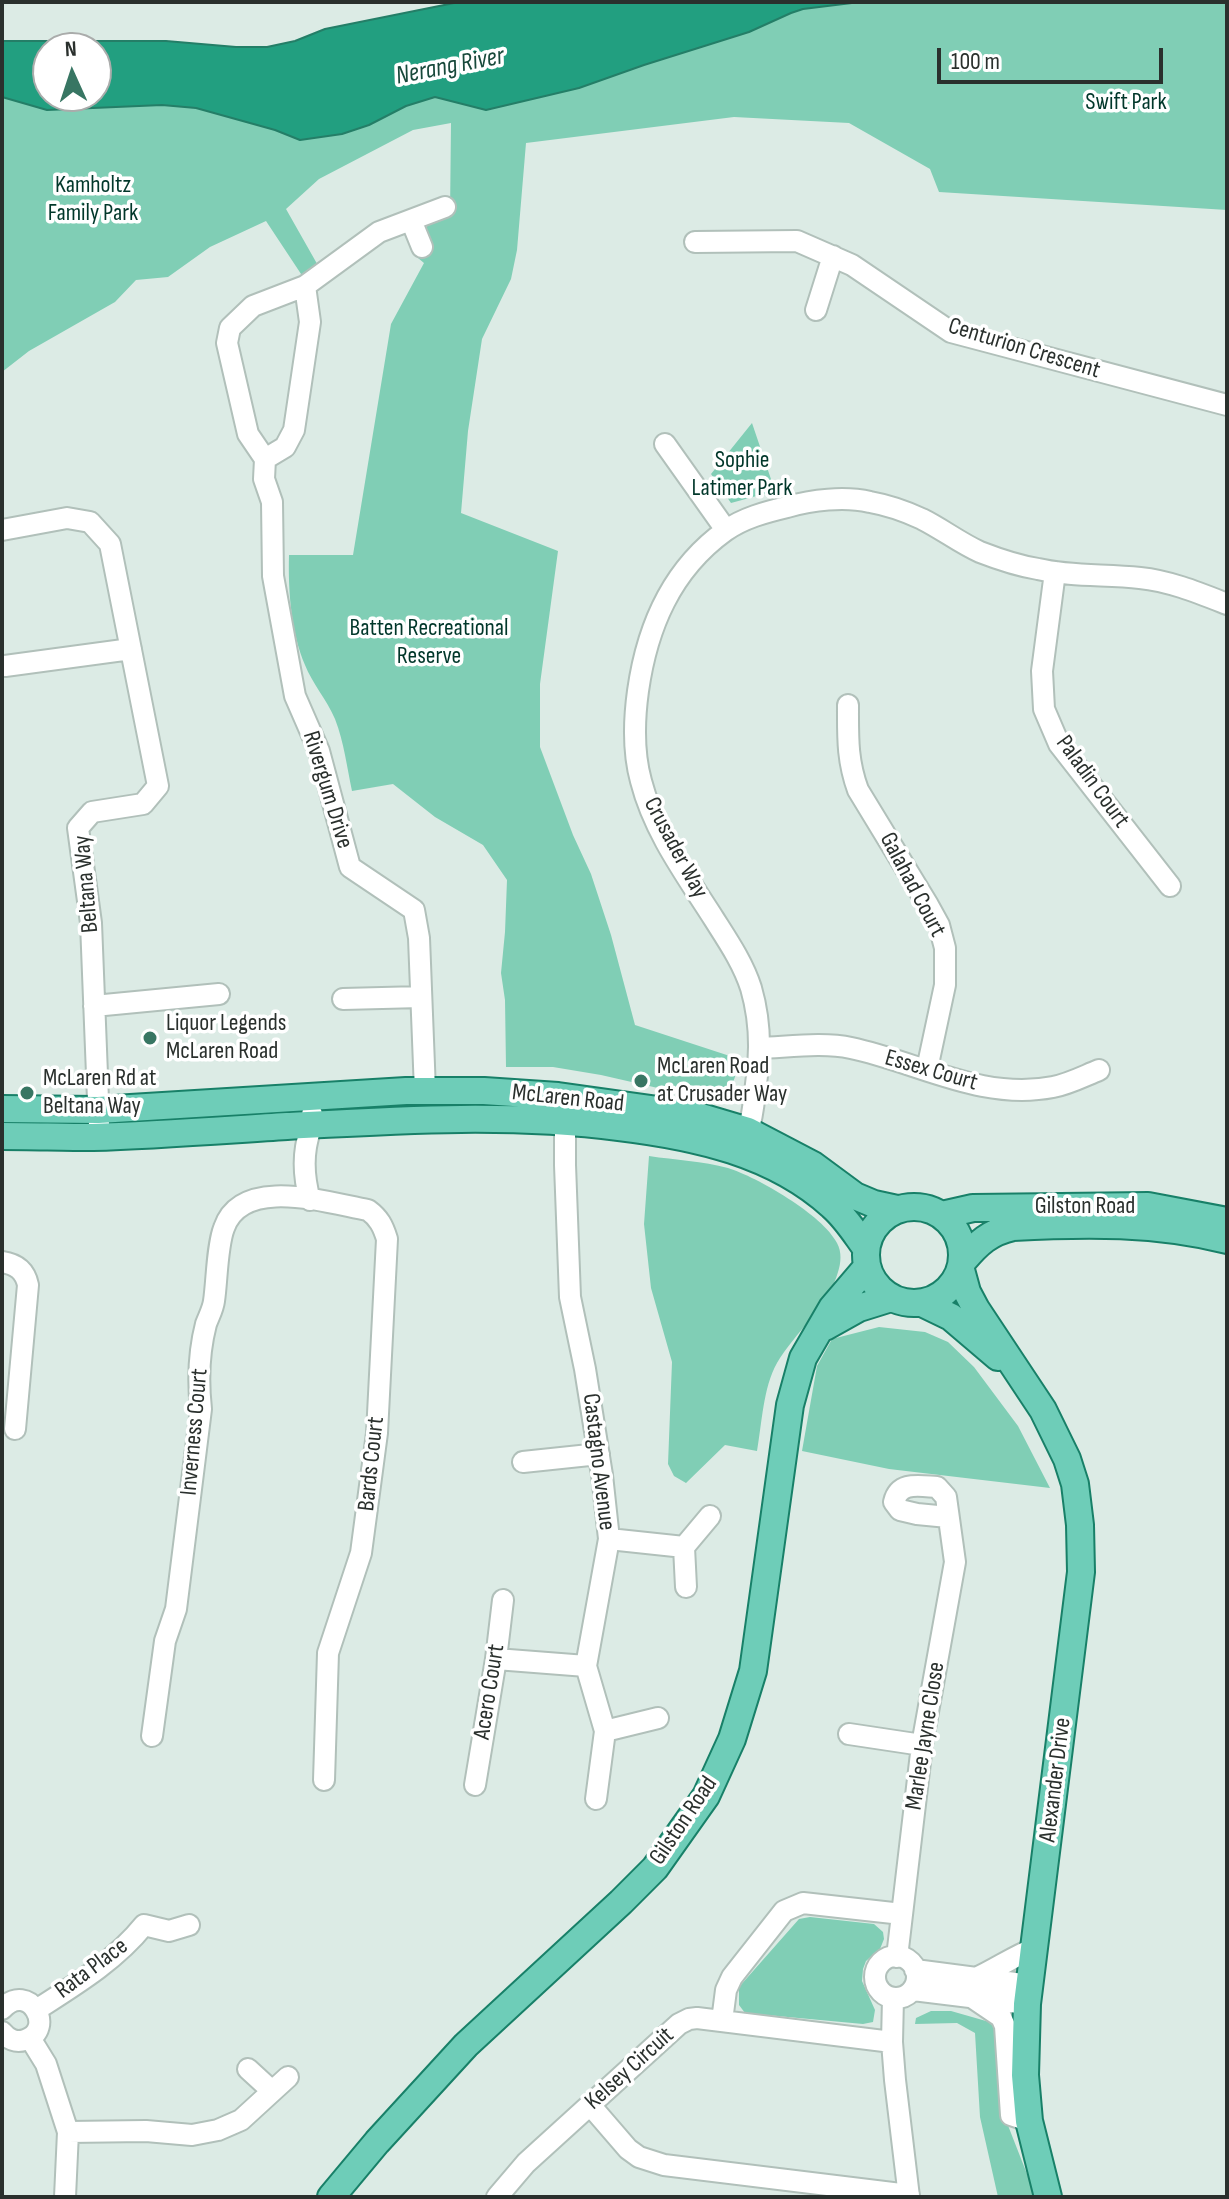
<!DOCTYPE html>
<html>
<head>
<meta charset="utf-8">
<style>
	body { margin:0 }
	#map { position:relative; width:1229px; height:2199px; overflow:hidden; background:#dcebe5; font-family:"Sofia Sans Condensed",sans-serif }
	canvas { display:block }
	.frame { position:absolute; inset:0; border:4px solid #2a302d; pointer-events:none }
	.north { position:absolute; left:32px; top:32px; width:80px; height:80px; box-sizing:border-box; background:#fff; border:2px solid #aaacab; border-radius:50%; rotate:357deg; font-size:22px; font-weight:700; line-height:32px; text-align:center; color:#2a302d }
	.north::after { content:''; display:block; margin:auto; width:28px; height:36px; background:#387663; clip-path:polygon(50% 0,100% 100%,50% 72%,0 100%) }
	.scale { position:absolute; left:937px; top:48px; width:226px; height:36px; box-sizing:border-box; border:4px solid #2a302d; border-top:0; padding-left:10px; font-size:24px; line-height:28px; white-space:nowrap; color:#2a302d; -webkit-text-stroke:6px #fff; paint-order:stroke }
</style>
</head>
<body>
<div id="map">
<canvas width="1229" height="2199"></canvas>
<div class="frame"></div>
<div class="north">N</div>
<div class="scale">100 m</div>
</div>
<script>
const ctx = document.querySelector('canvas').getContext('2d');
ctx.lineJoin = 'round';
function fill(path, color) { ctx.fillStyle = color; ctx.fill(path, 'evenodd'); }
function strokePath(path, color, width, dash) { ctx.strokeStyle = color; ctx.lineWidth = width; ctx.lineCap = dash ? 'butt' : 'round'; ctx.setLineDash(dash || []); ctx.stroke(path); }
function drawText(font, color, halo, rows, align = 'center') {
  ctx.font = font + ' "Sofia Sans Condensed",sans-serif'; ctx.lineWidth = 7; ctx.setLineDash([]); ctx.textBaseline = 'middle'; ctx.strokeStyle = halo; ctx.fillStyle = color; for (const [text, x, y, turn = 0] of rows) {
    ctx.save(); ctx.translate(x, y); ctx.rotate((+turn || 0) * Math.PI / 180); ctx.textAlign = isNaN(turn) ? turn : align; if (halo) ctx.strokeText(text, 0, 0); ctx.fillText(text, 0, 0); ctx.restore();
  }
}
fill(new Path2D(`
	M 860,2 L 1227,2 L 1227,210 L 939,192 L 930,169 L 849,123 L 734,117 L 526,143 L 517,250 L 511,279 L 482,339 L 468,431 L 461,513 L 558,551 L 540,684 L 540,747 L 573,835 L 591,874 L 611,935 L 635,1025 L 739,1059 C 734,1084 733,1093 706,1099 L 601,1075 L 553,1067 L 506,1067 L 505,1000 L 501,973 L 505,932 L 507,880 L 483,845 L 435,817 L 393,784 L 352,791 C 347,768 344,742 335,719 C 327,700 312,683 305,665 C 291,632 288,591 289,555 L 353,555 L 391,324 L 424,263 L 418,258 L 427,226 L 450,215 L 451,123 L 413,130 L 319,179 L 286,209 L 320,269 L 305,280 L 266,221 L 210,247 L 168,277 L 136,280 L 115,302 L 29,351 L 2,372 L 2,97 L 47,110 L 162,105 L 196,108 L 275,130 L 300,140 L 342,134 L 369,125 L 406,106 L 435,97 L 486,110 L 579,88 L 644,65 L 749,32 L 790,13 L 803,9 Z
	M 752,423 L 775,491 L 731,503 L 711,474 Z
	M 649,1156 C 675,1160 703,1161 728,1168 C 757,1177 823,1215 837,1243 C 842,1252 841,1263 838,1272 C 830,1303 794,1334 777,1363 C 763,1388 762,1423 757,1451 L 725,1445 L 686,1483 L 674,1476 L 668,1464 L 672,1362 L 651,1288 L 644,1224 Z
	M 879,1327 L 925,1332 L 948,1342 L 974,1367 L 1018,1426 L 1050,1488 L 889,1469 L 802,1451 L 817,1366 L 832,1339 Z
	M 810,1917 L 874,1924 L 883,1932 L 884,1939 L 880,1949 L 866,1961 L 863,1969 L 862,1981 L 875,2010 L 873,2022 L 863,2024 L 745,2013 L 739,2005 L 739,1987 L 799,1919 Z
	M 931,2011 L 951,2011 L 993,2023 L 998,2035 L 1000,2105 L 1036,2197 L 998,2197 L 980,2117 L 975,2033 L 957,2023 L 915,2024 L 916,2018 Z`), '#80ceb5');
const water = new Path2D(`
	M 459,2 L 860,2 L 803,9 L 791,13 L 749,32 L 644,65 L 579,88 L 486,110 L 435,97 L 406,106 L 369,125 L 342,134 L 300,140 L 275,130 L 196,108 L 162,105 L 47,110 L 2,97 L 2,41 L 166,41 L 236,47 L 267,47 L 295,41 L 325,29 ZM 48,48 L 96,48 L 96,96 L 48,96 Z`);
fill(water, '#229f80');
strokePath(water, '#247e67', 2);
const minor = new Path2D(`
	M 411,220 L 422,247
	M 695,242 L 797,241 L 852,265 L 951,332 L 1227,405
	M 305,286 L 310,322 L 294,430 L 285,447 L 265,459 L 248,434 L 227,343 L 230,328 L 253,306 Z
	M 305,286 L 379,232 L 445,207
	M 816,310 L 833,256
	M 665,444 L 726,530
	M 265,459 L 264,479 L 272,502 L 273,576 L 295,696 L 319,751 L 350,867 L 414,910 L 419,938 L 425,1091
	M 2,530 L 67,518 L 90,522 L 110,544 L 158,786 L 143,804 L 92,812 L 78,828 L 91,923 L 99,1125
	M 1055,572 L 1042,671 L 1044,709 L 1059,744 L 1170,886
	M 5,666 L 131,649
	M 848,705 C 848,737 847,760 858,790 L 928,905 L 939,925 L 945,948 L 945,985 L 927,1069
	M 343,999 L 421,997
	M 94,1006 L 219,994
	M 760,1048 C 788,1047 824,1042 851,1048 C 918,1062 982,1101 1053,1087 C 1069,1084 1084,1076 1099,1070
	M 565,1121 L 565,1165 L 570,1297 L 585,1369 L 602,1475 L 609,1539 L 586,1666 L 605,1731 L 596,1799
	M 748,1131 C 753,1116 754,1100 756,1084 C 761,1052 760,1019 751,988 C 743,963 728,941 714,919 C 686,875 654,832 641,781 C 633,752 634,720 638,691 C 647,627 671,570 725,531 C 743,518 766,512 787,507 C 812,500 844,496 870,502 C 887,505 907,512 922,519 C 942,529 960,543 980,552 C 998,559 1019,566 1038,569 C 1072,577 1106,574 1140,578 C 1170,581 1199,593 1227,604
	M 310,1200 C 305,1182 303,1165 306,1147 C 308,1135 312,1126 312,1114
	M 2,1262 C 16,1264 25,1271 28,1285 L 15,1429
	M 523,1462 L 599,1454
	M 609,1539 L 684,1547
	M 686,1587 L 684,1547 L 710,1516
	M 496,1659 L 586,1666
	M 605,1731 L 658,1718
	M 849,1734 L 922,1745
	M 152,1736 L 165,1641 L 176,1609 L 201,1409 C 198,1382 199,1351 206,1324 C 209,1316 213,1309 214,1301 C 217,1281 217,1246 224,1228 C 242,1175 328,1203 368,1210 C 379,1218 383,1226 387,1239 L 377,1433 L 361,1553 L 328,1653 L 324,1780
	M 475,1785 L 496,1659 L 503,1600
	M875 1977a21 21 0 1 1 42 0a21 21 0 1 1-42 0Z
	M 897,1957 L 922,1745 L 955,1562 L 946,1497 L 937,1487 C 919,1486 899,1481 894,1502 L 900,1510 L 917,1514 L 948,1517
	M 915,1970 L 1030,1985
	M 976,1978 C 996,1969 1014,1956 1035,1948
	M 913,1990 L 1027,2004
	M 893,1998 L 892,2042 L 895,2080 L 909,2197
	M 973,1998 L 1001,2017 L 1005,2026 L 1011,2115 L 1029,2121
	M 2,2009 C 29,1980 57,2030 25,2040 C 15,2043 8,2039 2,2032
	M 36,2010 C 75,1985 115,1961 144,1925 L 169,1931 L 189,1925
	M 722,2021 L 726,1990 L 732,1977 L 784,1911 L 803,1903 L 902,1914
	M 30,2038 L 46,2064 L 68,2132 L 65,2197
	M 248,2069 L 272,2091
	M 590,2105 L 628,2149 L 639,2157 L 664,2165 L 909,2195
	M 68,2132 L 146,2131 L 192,2135 L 218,2130 L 241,2120 L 288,2077
	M 497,2197 L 526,2163 L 679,2024 L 689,2019 L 697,2018 L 892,2042`);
const major = new Path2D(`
	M 2,1109 L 98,1110 L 406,1091 L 484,1091 L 558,1096 L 694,1115 L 748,1131 L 813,1165 L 855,1196 L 874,1204 L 897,1209
	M 2,1136 C 32,1136 63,1137 93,1137 C 157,1135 222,1130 287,1126 C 398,1120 508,1113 619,1127 C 694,1136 774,1153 832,1206 C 846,1218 855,1233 866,1248
	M866 1255a48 48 0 1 1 96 0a48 48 0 1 1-96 0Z
	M 942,1215 L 973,1208 L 1148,1206 L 1227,1221
	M 963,1261 C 978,1243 990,1232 1013,1227 C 1085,1223 1157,1222 1227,1240
	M 961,1270 L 967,1292 L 976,1309 L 1043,1410 L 1067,1459 L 1075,1484 L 1080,1525 L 1081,1572 L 1027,2004 L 1025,2075 L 1029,2121 L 1048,2197
	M 922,1303 L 951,1317 L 998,1357
	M 825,1327 L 859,1308 L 891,1298
	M 331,2197 L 377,2142 L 466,2045 L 621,1902 L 655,1868 L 706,1796 L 732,1739 L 753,1671 L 790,1405 L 803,1358 L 832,1308 L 867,1267`);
strokePath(minor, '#b1c0ba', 24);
strokePath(major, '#188068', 30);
strokePath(minor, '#fff', 20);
strokePath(major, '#6ecdb8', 26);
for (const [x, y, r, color] of [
	[150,1038,8,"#387663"],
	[641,1081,8,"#387663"],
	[27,1093,8,"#387663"]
]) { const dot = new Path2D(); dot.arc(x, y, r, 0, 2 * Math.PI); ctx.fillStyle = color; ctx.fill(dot); strokePath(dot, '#fff', 3); }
drawText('24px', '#01372a', '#fff', [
	["Swift Park",1126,103],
	["Kamholtz",93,186],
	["Family Park",93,214],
	["Sophie",742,461],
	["Latimer Park",742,489],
	["Batten Recreational",429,629],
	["Reserve",429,657]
]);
drawText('24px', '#2a302d', '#fff', [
	["Centurion Crescent",1024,349,17],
	["Paladin Court",1092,782,54],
	["Rivergum Drive",327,790,73],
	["Crusader Way",675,848,62],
	["Beltana Way",87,884,-95],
	["Galahad Court",912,885,62],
	["Essex Court",931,1071,16],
	["McLaren Road",568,1099,6],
	["Gilston Road",1085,1207],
	["Inverness Court",195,1432,-85],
	["Castagno Avenue",598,1462,83],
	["Bards Court",372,1464,-84],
	["Acero Court",490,1692,-81],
	["Marlee Jayne Close",926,1736,-81],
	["Alexander Drive",1056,1780,-83],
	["Gilston Road",684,1821,-56],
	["Rata Place",92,1969,-37],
	["Kelsey Circuit",630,2069,-42]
]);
drawText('24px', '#2a302d', '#fff', [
	["Liquor Legends",166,1024],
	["McLaren Road",166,1052],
	["McLaren Road",657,1067],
	["at Crusader Way",657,1095],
	["McLaren Rd at",43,1079],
	["Beltana Way",43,1107]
], 'left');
drawText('italic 26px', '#18493b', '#fff', [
	["Nerang River",450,67,-11]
]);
</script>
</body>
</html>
